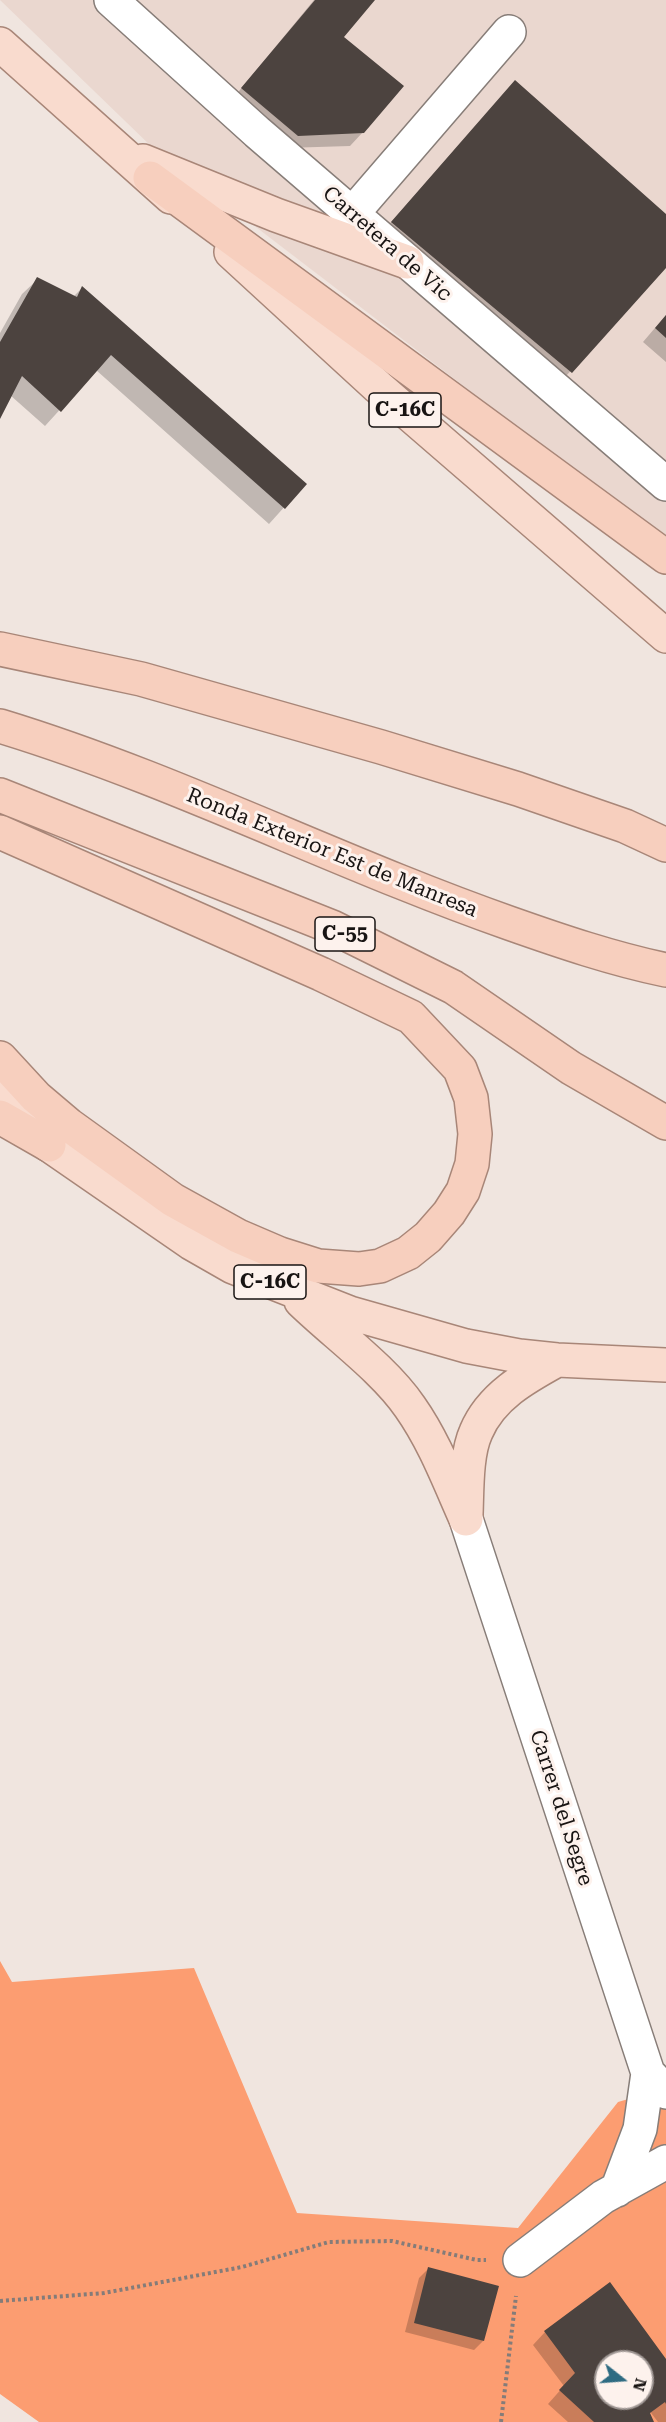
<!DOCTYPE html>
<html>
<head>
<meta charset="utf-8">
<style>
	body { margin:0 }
	#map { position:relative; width:666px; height:2422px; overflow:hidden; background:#f0e5df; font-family:"Roboto Serif",serif }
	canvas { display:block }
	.north { position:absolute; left:594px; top:2350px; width:60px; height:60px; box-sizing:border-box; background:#fdf2ed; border:2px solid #a19996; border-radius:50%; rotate:107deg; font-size:16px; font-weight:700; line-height:24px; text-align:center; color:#181413 }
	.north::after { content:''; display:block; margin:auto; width:21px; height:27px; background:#2e6b82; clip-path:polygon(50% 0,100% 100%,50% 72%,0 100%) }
</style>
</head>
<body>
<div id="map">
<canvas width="666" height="2422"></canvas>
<div class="north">N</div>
</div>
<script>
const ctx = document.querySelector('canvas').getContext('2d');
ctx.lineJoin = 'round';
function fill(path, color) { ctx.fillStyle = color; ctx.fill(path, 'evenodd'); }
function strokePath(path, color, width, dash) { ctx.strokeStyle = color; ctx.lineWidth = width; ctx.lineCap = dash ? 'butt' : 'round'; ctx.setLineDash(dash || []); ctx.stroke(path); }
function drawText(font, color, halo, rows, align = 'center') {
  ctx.font = font + ' "Roboto Serif",serif'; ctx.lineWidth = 6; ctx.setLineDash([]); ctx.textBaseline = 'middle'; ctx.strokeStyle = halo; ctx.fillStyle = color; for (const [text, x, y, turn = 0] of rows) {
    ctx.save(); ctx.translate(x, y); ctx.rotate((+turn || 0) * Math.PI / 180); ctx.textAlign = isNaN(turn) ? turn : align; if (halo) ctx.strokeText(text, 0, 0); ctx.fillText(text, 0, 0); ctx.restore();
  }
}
fill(new Path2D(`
	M 0,0 L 666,0 L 666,535 L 478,397 L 154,149 Z`), '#ead7cf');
fill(new Path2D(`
	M 0,1961 L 12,1982 L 194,1968 L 297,2213 L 518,2228 L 618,2102 L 666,2088 L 666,2422 L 39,2422 L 0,2394 ZM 606,2362 L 642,2362 L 642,2398 L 606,2398 Z`), '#fc9d71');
fill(new Path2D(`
	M 314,0 L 373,0 L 342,37 L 363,132 L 350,146 L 285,148 L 230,102 Z
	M 515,82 L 666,216 L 666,266 L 556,387 L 377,238 Z
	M 38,279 L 73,297 L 82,288 L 305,484 L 269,524 L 96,370 L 45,426 L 10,395 L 0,416 L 0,333 L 22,294 Z
	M 666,315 L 666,362 L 643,342 Z
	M 428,2269 L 483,2341 L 474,2350 L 405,2332 L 419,2278 Z
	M 545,2332 L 666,2362 L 666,2422 L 658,2422 L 648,2409 L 652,2422 L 568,2422 L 548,2404 L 564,2386 L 533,2345 ZM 606,2362 L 642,2362 L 642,2398 L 606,2398 Z`), '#0003');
fill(new Path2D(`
	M 315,0 L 375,0 L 344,37 L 404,86 L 364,133 L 298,136 L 241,88 Z
	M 515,80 L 666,214 L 666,268 L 572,373 L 391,222 Z
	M 37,277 L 77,297 L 82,286 L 307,484 L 285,509 L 111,355 L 61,412 L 22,376 L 0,419 L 0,342 Z
	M 666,315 L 666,338 L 655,328 Z
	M 428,2267 L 499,2286 L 484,2341 L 414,2323 Z
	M 610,2282 L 666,2359 L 666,2404 L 665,2402 L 650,2413 L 654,2422 L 594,2422 L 559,2390 L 575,2373 L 544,2331 ZM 606,2362 L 642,2362 L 642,2398 L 606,2398 Z`), '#4c433f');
const minor = new Path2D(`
	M 111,0 L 257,132 L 666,484
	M 352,214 L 509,32
	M 466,1519 L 648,2073 L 666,2092
	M 617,2190 L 640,2129 L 648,2073
	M 520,2260 L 603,2197 L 666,2162`);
const primary = new Path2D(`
	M 0,44 L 171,197
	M 143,161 L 276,215 L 407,262
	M 231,252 L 378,387 L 666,636
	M 0,1092 L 49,1145 L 191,1243 L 233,1267 L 350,1313 L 466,1346 L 519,1356 L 557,1360 L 666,1365
	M 301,1301 C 335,1334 384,1369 410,1407 C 434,1441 449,1481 466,1519
	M 466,1514 C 467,1489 466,1454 476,1432 C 491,1396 526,1377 557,1360`);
const trunk = new Path2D(`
	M 150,178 L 666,557
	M 0,649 L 141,679 L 381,747 L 518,789 L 625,826 L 666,845
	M 0,726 C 174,779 338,863 509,923 C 560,941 613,959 666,970
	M 0,795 L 332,927 L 453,987 L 571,1068 L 666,1123
	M 0,832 L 321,974 L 411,1017 L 460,1069 L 471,1098 L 475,1134 L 472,1164 L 463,1191 L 449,1213 L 428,1237 L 408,1253 L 380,1266 L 359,1269 L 318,1266 L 280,1254 L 238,1236 L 173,1200 L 69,1125 L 36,1097 L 0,1058
	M 0,1117 L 49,1145`);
strokePath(minor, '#877d78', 36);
strokePath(primary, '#a88678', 36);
strokePath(trunk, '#a88678', 36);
strokePath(new Path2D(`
	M 0,2301 L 104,2293 L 242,2267 L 329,2242 L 392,2241 L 477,2260 L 486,2260
	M 501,2422 L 516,2296`), '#847c79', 4, [3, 3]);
strokePath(minor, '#fff', 33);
strokePath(primary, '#f9dbce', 33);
strokePath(trunk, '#f7cfbe', 33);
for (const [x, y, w] of [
	[405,410,72],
	[345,934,60],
	[270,1282,72]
]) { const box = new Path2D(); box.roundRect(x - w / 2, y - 17, w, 34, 4.5); ctx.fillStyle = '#fdf2ed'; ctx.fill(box); strokePath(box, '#181413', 1.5); }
drawText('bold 20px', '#181413', null, [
	["C-16C",405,410],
	["C-55",345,934],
	["C-16C",270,1282]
]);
drawText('21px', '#181413', '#fdf2ed', [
	["Carretera de Vic",387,244,41],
	["Ronda Exterior Est de Manresa",332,853,22],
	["Carrer del Segre",561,1808,72]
]);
</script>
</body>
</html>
